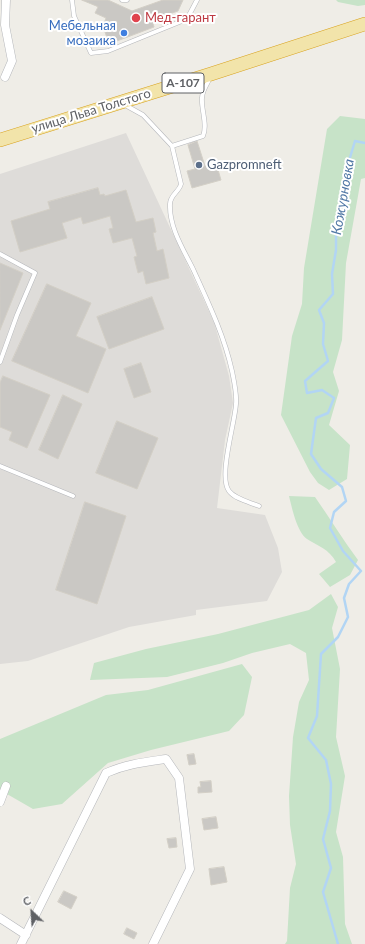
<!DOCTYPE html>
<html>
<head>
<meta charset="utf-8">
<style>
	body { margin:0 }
	#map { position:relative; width:365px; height:944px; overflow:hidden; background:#efede7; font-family:Lato,sans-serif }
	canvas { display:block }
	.north { position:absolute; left:12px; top:892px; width:40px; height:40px; -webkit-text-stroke:3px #fff; paint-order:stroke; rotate:335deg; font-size:11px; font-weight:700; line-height:16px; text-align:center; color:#5f6165 }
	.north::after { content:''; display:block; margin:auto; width:14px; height:18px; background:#5f6165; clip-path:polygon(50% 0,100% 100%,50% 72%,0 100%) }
</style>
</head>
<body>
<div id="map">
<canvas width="365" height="944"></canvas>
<div class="north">С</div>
</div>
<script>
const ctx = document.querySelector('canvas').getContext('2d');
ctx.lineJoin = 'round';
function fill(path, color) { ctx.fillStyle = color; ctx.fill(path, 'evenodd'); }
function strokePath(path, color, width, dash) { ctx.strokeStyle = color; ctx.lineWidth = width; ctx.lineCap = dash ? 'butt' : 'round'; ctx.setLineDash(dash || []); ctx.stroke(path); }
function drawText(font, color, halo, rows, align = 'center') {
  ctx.font = font + ' Lato,sans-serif'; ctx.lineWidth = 4; ctx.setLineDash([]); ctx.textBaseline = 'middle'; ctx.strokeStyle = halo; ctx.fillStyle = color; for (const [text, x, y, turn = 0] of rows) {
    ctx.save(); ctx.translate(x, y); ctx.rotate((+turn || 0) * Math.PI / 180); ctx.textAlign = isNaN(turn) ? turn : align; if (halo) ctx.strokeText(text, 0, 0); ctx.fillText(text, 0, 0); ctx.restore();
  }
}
fill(new Path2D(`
	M 126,133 L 214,322 L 229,376 L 233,403 L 225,440 L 217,508 L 265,515 L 278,548 L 282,572 L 267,601 L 196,610 L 196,615 L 129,627 L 28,661 L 0,664 L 0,174 Z`), '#dedcd9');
fill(new Path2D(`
	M 336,0 L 365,0 L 365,5 L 358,6 L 338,2 Z
	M 340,116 L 365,119 L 365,178 L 361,179 L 346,263 L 342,340 L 333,372 L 339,391 L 329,425 L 350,445 L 347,479 L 329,490 L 318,483 L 310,472 L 281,415 L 292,336 L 302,304 L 304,268 L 327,129 Z
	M 289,496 L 315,497 C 330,518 343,540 358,560 L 350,575 L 330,587 L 319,574 L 336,562 C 329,549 318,546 307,539 C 297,532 292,508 289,496 Z
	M 331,594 L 338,607 L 332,628 L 340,669 L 336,737 L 345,776 L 336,832 L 343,857 L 345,924 L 352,944 L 285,944 L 287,941 L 290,888 L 296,864 L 290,825 L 289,796 L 293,737 L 299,702 L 309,680 L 306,653 L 290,644 L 252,653 L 223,663 L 167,677 L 90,680 L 94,663 L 146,649 L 218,634 L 309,610 Z
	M 242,664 L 252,677 L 244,715 L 229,731 L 151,750 L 108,763 L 62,804 L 33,809 L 0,790 L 0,739 L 106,695 L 148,690 Z`), '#c7e3c8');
strokePath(new Path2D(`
	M 338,944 L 323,892 L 331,868 L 323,839 L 330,811 L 331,784 L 326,760 L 308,738 L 317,716 L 321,654 L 338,637 L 348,617 L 344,598 L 349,584 L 361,571 L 343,551 L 330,528 L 334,512 L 346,501 L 342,487 L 321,469 L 311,454 L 316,418 L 328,413 L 334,398 L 322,390 L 307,393 L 305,381 L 328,361 L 323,344 L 324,323 L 319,310 L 333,294 L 332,274 L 336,250 L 336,224 L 344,195 L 345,174 L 355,141 L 365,143`), '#b2d5f4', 2.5);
const building = new Path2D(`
	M 82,0 L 108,0 L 132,11 L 163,0 L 183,0 L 178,11 L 152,20 L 154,27 L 109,44 L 103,26 L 106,18 L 95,13 L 98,7 Z
	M 197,141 L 205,166 L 216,163 L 221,180 L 192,188 L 187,171 L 195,169 L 188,145 Z
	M 98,188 L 100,195 L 104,194 L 105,196 L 126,190 L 136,222 L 153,218 L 156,232 L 153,233 L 157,251 L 163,249 L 169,278 L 146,284 L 143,271 L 138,273 L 134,257 L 137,256 L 132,238 L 113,243 L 109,229 L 113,228 L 110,216 L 83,224 L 81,217 L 62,223 L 67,238 L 20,252 L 11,221 L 50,209 L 48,202 Z
	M 0,263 L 23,273 L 0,330 Z
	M 47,284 L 91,303 L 76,336 L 106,349 L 88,393 L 12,361 Z
	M 152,297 L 164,329 L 109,349 L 97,317 Z
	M 141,363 L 151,392 L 134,398 L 124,369 Z
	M 3,376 L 50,395 L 27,448 L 9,440 L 12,432 L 0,427 L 0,383 Z
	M 63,395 L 82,404 L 58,459 L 39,450 Z
	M 117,421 L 158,438 L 137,489 L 96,473 Z
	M 85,502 L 126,516 L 97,604 L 56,590 Z
	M 194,754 L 196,764 L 189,765 L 187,755 Z
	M 211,781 L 212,792 L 198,793 L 198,787 L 201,787 L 200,782 Z
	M 216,817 L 218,828 L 204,830 L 202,819 Z
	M 176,838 L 177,847 L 169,848 L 167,839 Z
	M 224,867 L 227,882 L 211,885 L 209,869 Z
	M 64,891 L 77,897 L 71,909 L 58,902 Z
	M 127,928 L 137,933 L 134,939 L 124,934 Z`);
fill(building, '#cac8c4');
strokePath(building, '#d3cfc6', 1);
const service = new Path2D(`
	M 72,0 L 74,16 L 91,53 L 108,51 L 187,19 L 197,0
	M 122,0 L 127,0
	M 125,105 L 143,115 L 172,146 L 203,136 C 208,125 201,110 202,98 C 202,91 207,84 210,78
	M 172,146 L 181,184 C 179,192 170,195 170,204 C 169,227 183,249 193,269 C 208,302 224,335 232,371 C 234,381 237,394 236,404 C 235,423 218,477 229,491 C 235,499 249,502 259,506
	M 0,254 L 35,273 L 17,315 L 0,362
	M 0,466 L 73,496`);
const minor = new Path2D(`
	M 5,77 L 12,61 L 5,25 L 6,0
	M 0,802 L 6,786
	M 0,918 L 26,935
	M 21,944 L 106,773 C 126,764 145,762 166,759 L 179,778 L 190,869 L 153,944`);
const trunk = new Path2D(`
	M 0,140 L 211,74 L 365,24`);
strokePath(service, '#b4b6ba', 5);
strokePath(minor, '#b4b6ba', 9);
strokePath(trunk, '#d8a21e', 14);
strokePath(service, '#fff', 4);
strokePath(minor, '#fff', 8);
strokePath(trunk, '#f2e4aa', 13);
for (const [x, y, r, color] of [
	[136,18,5,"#e0444e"],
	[124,33,4,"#3f7fe0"],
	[199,165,4,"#5c6f8a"]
]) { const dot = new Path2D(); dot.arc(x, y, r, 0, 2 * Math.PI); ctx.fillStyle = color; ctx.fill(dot); strokePath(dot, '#fff', 1.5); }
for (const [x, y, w] of [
	[183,83,42]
]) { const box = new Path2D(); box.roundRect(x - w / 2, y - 10, w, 20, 3); ctx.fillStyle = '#fff'; ctx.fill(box); strokePath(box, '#5f6165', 1); }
drawText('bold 12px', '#5f6165', null, [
	["А-107",183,83]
]);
drawText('13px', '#be3a42', '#fff', [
	["Мед-гарант",145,18]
], 'left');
drawText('13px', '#366cbe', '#fff', [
	["Мебельная",116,26],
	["мозаика",116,41]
], 'right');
drawText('13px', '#5f6165', '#fff', [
	["улица Льва Толстого",91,111,-17]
]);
drawText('13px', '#4e5e75', '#fff', [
	["Gazpromneft",207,165]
], 'left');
drawText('italic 14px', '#5077a5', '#fff', [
	["Кожурновка",343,197,-80]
]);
</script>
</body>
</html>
